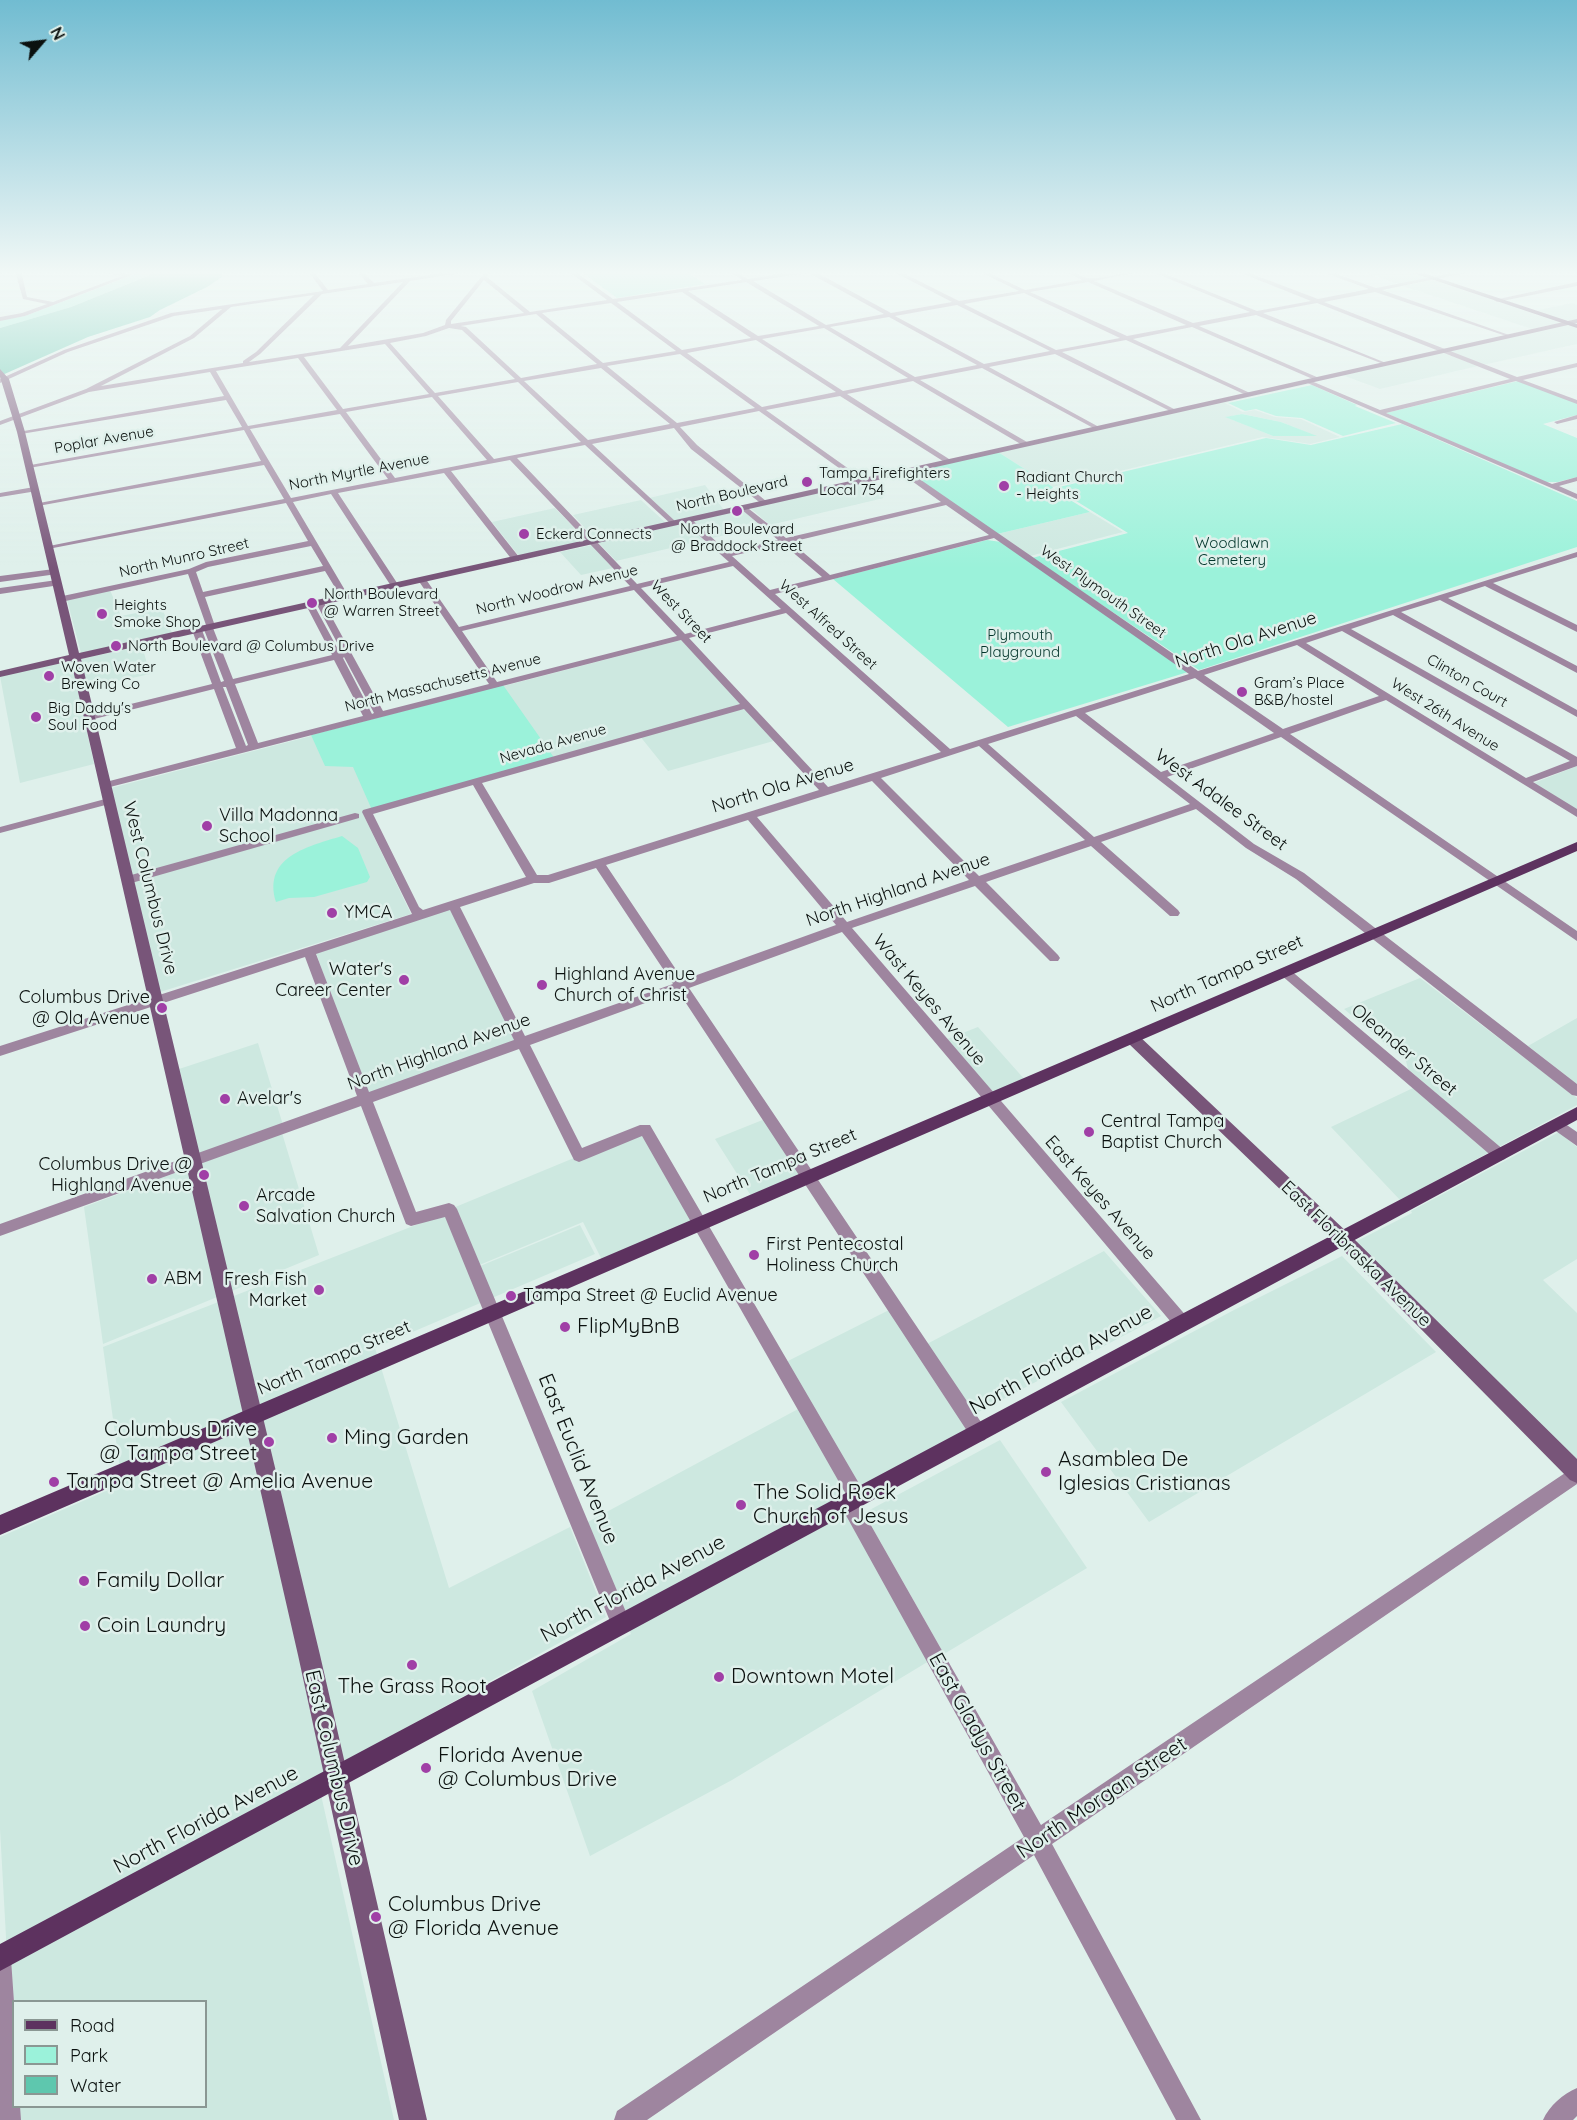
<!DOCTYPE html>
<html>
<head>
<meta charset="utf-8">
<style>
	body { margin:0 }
	#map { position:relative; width:1577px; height:2120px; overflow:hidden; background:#dff0eb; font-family:Quicksand,sans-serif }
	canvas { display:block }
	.legend { position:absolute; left:12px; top:2000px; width:195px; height:108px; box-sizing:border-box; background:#dff0eb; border:2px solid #8a9793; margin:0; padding:8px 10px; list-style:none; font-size:18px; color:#0b110f }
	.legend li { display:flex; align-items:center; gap:12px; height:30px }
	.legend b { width:30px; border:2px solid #8a9793 }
	.north { position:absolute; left:12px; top:12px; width:60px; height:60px; -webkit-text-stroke:4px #dff0eb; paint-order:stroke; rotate:62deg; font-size:16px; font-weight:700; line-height:24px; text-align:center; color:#0b110f }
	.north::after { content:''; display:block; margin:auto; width:21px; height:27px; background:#0b110f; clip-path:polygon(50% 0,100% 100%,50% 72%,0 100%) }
</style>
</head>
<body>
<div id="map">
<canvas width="1577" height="2120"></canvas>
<ul class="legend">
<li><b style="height:8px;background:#5d325f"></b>Road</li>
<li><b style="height:16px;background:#9bf2da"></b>Park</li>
<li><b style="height:16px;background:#5ec7ae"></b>Water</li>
</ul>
<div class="north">N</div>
</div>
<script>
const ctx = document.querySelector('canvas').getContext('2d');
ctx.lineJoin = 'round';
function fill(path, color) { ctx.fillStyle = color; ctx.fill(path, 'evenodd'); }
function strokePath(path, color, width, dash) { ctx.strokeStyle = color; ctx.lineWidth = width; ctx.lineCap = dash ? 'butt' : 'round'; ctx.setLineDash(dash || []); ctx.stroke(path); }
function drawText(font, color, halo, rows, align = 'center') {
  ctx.font = font + ' Quicksand,sans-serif'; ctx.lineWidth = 5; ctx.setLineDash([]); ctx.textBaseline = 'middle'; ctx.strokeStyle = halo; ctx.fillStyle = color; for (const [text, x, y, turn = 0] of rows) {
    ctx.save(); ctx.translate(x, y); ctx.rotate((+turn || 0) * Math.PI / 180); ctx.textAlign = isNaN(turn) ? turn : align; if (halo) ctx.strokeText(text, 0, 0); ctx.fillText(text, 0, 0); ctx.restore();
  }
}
fill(new Path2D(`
	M 1360,271 L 1407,271 L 1429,279 L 1399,284 Z
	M 1433,280 L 1562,323 L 1532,329 L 1403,286 Z
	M 1572,303 L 1577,305 L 1577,319 L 1566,322 L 1534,311 Z
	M 1567,324 L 1577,328 L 1577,344 L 1483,365 L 1446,351 Z
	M 1441,352 L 1478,366 L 1380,389 L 1342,375 Z
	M 1306,383 L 1309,384 L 1225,403 L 1243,412 L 1255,410 L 1275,417 L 1301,419 L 1340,437 L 1310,444 L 1263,437 L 1053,487 L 998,452 ZM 1242,414 L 1281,422 L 1315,436 L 1273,436 L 1226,417 Z
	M 862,482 L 884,498 L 770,525 L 750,508 Z
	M 705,485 L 724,510 L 674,521 L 649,498 Z
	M 641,500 L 666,523 L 595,539 L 573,515 Z
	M 555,508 L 587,541 L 519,556 L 492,522 Z
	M 742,509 L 762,527 L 712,538 L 693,521 Z
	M 1090,512 L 1123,532 L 1030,556 L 997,534 Z
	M 685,522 L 704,540 L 616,561 L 598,542 Z
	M 592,545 L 613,568 L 581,575 L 560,552 Z
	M 110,590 L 121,616 L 162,608 L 172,633 L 81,653 L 67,600 Z
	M 681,640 L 777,740 L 668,771 L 639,735 L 363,814 L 411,914 L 160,992 L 111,788 Z
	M 142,646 L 150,674 L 78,690 L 94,764 L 20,783 L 0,676 Z
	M 1577,766 L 1577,810 L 1534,783 Z
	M 451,906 L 519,1041 L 367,1096 L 315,950 Z
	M 1420,978 L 1577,1098 L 1577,1105 L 1499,1147 L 1408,1069 L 1406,1061 L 1344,1009 Z
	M 1577,1018 L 1577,1084 L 1528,1046 Z
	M 978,1027 L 1026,1081 L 989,1097 L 942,1041 Z
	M 258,1043 L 283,1125 L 197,1157 L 176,1070 Z
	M 1413,1088 L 1488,1153 L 1400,1200 L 1331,1127 Z
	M 765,1119 L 806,1176 L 753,1199 L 715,1139 Z
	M 644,1129 L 699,1222 L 602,1260 L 583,1222 L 477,1266 L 453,1208 Z
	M 1559,1132 L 1577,1147 L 1577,1259 L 1543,1280 L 1577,1313 L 1577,1461 L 1355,1242 L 1412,1213 L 1411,1211 Z
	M 282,1133 L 319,1255 L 103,1344 L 84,1207 Z
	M 444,1214 L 468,1271 L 580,1225 L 595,1254 L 375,1348 L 449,1588 L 570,1527 L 606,1617 L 317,1777 L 394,2120 L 17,2120 L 16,2107 L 206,2106 L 206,2002 L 14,2002 L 13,2063 L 0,1829 L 0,1537 L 122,1484 L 103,1347 Z
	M 1104,1251 L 1161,1316 L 973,1415 L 925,1345 Z
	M 1342,1256 L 1436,1352 L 1149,1522 L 1061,1402 L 1234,1310 Z
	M 893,1308 L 977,1433 L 861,1496 L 784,1363 Z
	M 800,1408 L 847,1489 L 836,1496 L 929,1661 L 732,1780 L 590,1856 L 532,1691 L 631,1634 L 586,1523 Z
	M 1000,1440 L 1087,1568 L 944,1654 L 864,1513 Z`), '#cde8e0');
fill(new Path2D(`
	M 143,271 L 160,271 L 71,307 L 0,328 L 0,320 L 25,316 Z
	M 580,271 L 685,271 L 705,284 L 617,298 Z
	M 1518,381 L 1577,403 L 1577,415 L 1543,424 L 1577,438 L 1577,477 L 1558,482 L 1545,482 L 1386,413 Z
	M 1312,385 L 1357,405 L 1355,406 L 1396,423 L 1343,436 L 1302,418 L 1276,416 L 1256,409 L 1245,411 L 1228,403 Z
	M 1242,414 L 1281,422 L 1317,436 L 1273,436 L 1225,417 Z
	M 1402,424 L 1577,501 L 1577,547 L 1199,670 L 1032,558 L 1128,533 L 1055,488 L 1266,438 L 1311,445 Z
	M 998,452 L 1053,487 L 1052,489 L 1090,512 L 997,534 L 908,472 Z
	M 987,540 L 1001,542 L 1188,672 L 1008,727 L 833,579 Z
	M 503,685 L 555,759 L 372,810 L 353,767 L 325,766 L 311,735 Z
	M 342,836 L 358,848 L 370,877 L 367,882 L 314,897 L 289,898 L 276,902 C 262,856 310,846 342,836 Z`), '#9bf2da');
fill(new Path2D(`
	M 160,271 L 222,271 L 222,277 L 207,287 L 160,310 L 150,317 L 88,337 L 0,376 L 0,328 L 71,307 Z`), '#5ec7ae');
fill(new Path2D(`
	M 0,271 L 9,271 L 0,274 Z
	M 15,271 L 21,271 L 27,297 L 53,302 L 122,276 L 98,271 L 128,274 L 142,271 L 25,316 L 0,321 L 0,317 L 22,313 L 47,304 L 23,299 Z
	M 308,271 L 313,271 L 328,290 L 368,284 L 357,271 L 362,271 L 374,283 L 457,271 L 473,271 L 410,281 L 348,346 L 423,333 L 445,325 L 446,320 L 486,271 L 491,271 L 487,277 L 530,312 L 607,300 L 568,271 L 574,271 L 613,299 L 742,280 L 729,271 L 735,271 L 748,279 L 798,271 L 814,271 L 891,313 L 952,302 L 892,271 L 899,271 L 959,301 L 1019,291 L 978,271 L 985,271 L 1025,290 L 1082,280 L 1065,271 C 1074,271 1080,277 1088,278 C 1099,280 1128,271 1143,271 L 1094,281 L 1193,323 L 1250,312 L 1150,271 L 1158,271 L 1257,311 L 1311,301 L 1236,271 L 1244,271 L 1318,299 L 1369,289 L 1320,271 L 1328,271 L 1376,288 L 1463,271 L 1475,271 L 1382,290 L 1509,335 L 1509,337 L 1375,292 L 1324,302 L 1517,377 L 1577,363 L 1577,367 L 1523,380 L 1577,400 L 1577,404 L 1516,381 L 1386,413 L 1552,484 L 1577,477 L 1577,481 L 1559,486 L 1577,494 L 1577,499 L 1305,382 L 1305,380 L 1309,380 L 1380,410 L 1510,379 L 1317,303 L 1263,313 L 1386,363 L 1386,365 L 1256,315 L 1199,326 L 1319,378 L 1319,380 L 1315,380 L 1192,327 L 1133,339 L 1250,393 L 1250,395 L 1246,395 L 1126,340 L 1062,352 L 1176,410 L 1176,412 L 1172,412 L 1055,354 L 989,367 L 1099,427 L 1097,430 L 982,368 L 920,380 L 1027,442 L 1027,446 L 1024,446 L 913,381 L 847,394 L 949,459 L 949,463 L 946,463 L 840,396 L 766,410 L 863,479 L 863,483 L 860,483 L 759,411 L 680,427 L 697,445 L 766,501 L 767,503 L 763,505 L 691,449 L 674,428 L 592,444 L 675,521 L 675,525 L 672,525 L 585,445 L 517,458 L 637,584 L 729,562 L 684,522 L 684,518 L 690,518 L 728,552 L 778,540 L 741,509 L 741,505 L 744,505 L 786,538 L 941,502 L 898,471 L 905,469 L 1198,671 L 1577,552 L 1577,557 L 1493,583 L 1577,625 L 1577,632 L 1485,586 L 1448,598 L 1577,666 L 1577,673 L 1440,600 L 1401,612 L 1577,710 L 1577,717 L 1393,615 L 1351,629 L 1577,757 L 1577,766 L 1533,782 L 1577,809 L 1577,817 L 1386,700 L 1290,734 L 1577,931 L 1577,941 L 1281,737 L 1167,777 L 1254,844 L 1304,873 L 1577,1084 L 1577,1096 L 1572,1095 L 1296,879 L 1246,848 L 1196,809 L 1101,842 L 1178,910 L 1180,913 L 1178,916 L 1170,916 L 1091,846 L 986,882 L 1058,955 L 1060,958 L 1058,961 L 1050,961 L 975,886 L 852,928 L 1188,1318 L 1190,1323 L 1188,1328 L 1182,1330 L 1176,1328 L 842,932 L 689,988 L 985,1428 L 988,1434 L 985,1440 L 979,1442 L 973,1440 L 678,991 L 530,1045 L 582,1148 L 640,1125 L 650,1125 L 864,1492 L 867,1498 L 864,1504 L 860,1506 L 1041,1825 L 1577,1465 L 1577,1484 L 1052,1844 L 1201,2120 L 1176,2120 L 1034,1855 L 647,2120 L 614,2120 L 617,2111 L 1024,1837 L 843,1510 L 840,1504 L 843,1498 L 847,1496 L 642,1136 L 584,1160 L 579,1162 L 574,1160 L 519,1049 L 373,1102 L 416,1212 L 449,1203 L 454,1205 L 457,1209 L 631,1624 L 628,1631 L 621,1634 L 614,1631 L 445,1217 L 411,1226 L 406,1224 L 361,1106 L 0,1236 L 0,1224 L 357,1096 L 305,957 L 0,1056 L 0,1046 L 412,914 L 362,812 L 363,810 L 740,704 L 681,640 L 110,787 L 102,787 L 102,783 L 236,748 L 214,689 L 90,720 L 85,717 L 86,715 L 212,684 L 192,630 L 197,627 L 202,630 L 221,682 L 224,681 L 203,627 L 206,625 L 188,574 L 61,602 L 58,601 L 58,597 L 189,569 L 206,562 L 308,541 L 286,503 L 48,549 L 44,547 L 284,499 L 264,465 L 38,506 L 34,504 L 261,461 L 244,430 L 29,468 L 25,466 L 242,427 L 226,400 L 21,434 L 18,432 L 224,396 L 210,372 L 89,392 L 0,425 L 0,421 L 86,389 L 190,336 L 222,309 L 174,316 L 68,352 L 0,383 L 0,379 L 64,350 L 171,313 L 323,291 ZM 809,273 L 884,314 L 826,325 L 753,281 ZM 484,280 L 524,313 L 451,324 L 451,321 ZM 403,282 L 340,348 L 249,362 L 260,354 L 322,294 ZM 746,282 L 819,326 L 758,336 L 688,291 ZM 1088,282 L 1186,325 L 1127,336 L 1030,292 ZM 682,292 L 751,338 L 682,350 L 617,302 ZM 1024,293 L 1120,338 L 1056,350 L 964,304 ZM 314,295 L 256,352 L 243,361 L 243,363 L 101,386 L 194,338 L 231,307 ZM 611,303 L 676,351 L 603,363 L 542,313 ZM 957,305 L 1050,351 L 984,364 L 895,316 ZM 536,314 L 597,364 L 521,378 L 466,327 L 461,326 ZM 889,317 L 977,365 L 915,377 L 830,327 ZM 449,328 L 462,330 L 515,379 L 435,393 L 390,343 L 426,336 ZM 824,328 L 908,378 L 843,391 L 762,339 ZM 756,340 L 836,392 L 762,407 L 687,353 ZM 385,344 L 429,394 L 343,409 L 304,357 ZM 680,354 L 755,408 L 677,423 L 607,366 ZM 298,358 L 337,410 L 248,426 L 216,371 ZM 601,368 L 670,424 L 588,440 L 524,381 ZM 518,382 L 581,442 L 494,459 L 438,396 ZM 432,397 L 487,460 L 395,478 L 346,412 ZM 340,414 L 388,479 L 291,498 L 250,429 ZM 510,460 L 630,586 L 459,627 L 425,578 L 419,578 L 418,580 L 489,684 L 383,711 L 324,603 L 320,600 L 316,603 L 342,652 L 340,653 L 314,605 L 310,602 L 306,605 L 332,655 L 233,679 L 213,628 L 215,626 L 205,597 L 325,571 L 342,599 L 349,597 L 293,502 L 331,494 L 391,586 L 395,589 L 399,586 L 338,493 L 444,473 L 513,561 L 519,561 L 519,557 L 451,471 ZM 946,505 L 989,535 L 830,575 L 791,542 ZM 994,538 L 1189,674 L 950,749 L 775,594 ZM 783,544 L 822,577 L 770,590 L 732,556 ZM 311,546 L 323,566 L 203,592 L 196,572 L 208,567 ZM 733,566 L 781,609 L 685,634 L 641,588 ZM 634,590 L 677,636 L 497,682 L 462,631 ZM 786,613 L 941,752 L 828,787 L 689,638 ZM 1342,631 L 1570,761 L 1526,778 L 1306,643 ZM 1297,645 L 1379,696 L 1283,729 L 1204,675 ZM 344,657 L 374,713 L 372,714 L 343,658 ZM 334,660 L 363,716 L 258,743 L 235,684 ZM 1195,678 L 1274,733 L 1161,772 L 1085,713 ZM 223,687 L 226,687 L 248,745 L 246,746 ZM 744,709 L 819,790 L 548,875 L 537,875 L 482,783 ZM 1076,716 L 1190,804 L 1094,837 L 988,744 ZM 979,746 L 1085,840 L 979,876 L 881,778 ZM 872,781 L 969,880 L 847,922 L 757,817 ZM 473,785 L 526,877 L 423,910 L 419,907 L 373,814 ZM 748,820 L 836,925 L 683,980 L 606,865 ZM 596,868 L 673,984 L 525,1036 L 460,907 L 534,883 L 549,883 ZM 450,910 L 514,1040 L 369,1092 L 316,954 Z
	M 1577,282 L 1577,286 L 1497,302 L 1494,300 Z
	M 1577,415 L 1577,419 L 1557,424 L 1554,422 Z
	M 34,487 L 37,487 L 37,491 L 0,497 L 0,493 Z
	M 54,569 L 58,572 L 57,574 L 0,582 L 0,576 Z
	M 57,580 L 60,581 L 60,585 L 0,594 L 0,588 Z
	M 109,798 L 114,801 L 113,803 L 0,833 L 0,827 Z
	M 355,813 L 359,814 L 359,818 L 128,884 L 122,880 L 124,877 Z
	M 1285,968 L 1289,969 L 1505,1151 L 1507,1155 L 1505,1159 L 1500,1161 L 1495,1159 L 1281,975 L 1279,972 L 1281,969 Z
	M 1558,1119 L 1577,1132 L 1577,1146 L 1553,1129 L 1551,1125 L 1553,1121 Z
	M 0,1948 L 8,1951 L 11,1959 L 14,2002 L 14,2106 L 20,2106 L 21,2120 L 0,2120 Z
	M 1577,2088 L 1577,2116 L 1573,2120 L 1543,2120 C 1549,2106 1563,2094 1577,2088 Z`), '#9e859f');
fill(new Path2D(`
	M 1577,319 L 1577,323 L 81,659 L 320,1655 L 427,2120 L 399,2120 L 298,1655 L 71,661 L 0,677 L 0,671 L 69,655 L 17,432 L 0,377 L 0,369 L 9,379 L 25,432 L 79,653 Z
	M 1133,1034 L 1138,1035 L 1349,1234 L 1577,1459 L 1577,1483 L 1570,1480 L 1337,1244 L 1128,1043 L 1126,1039 L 1128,1035 Z`), '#785579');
fill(new Path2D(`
	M 1407,271 L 1417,271 L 1577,324 L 1577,328 Z
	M 1577,842 L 1577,851 L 0,1535 L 0,1515 Z
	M 1577,1107 L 1577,1120 L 0,1971 L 0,1944 L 1176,1317 Z`), '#5d325f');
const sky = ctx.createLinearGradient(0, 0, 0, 568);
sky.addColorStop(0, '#71bcd1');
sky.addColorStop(0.48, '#f1f8f6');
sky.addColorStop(1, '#f1f8f600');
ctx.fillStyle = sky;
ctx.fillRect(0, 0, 1577, 568);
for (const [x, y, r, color] of [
	[807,482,6,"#a03fa6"],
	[1004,486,6,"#a03fa6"],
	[737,511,6,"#a03fa6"],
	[524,534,6,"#a03fa6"],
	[312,603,6,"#a03fa6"],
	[102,614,6,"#a03fa6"],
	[116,646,6,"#a03fa6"],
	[49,676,6,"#a03fa6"],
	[1242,692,6,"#a03fa6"],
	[36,717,6,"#a03fa6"],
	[207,826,6,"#a03fa6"],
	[332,913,6,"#a03fa6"],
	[404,980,6,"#a03fa6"],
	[542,985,6,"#a03fa6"],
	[162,1008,6,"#a03fa6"],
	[225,1099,6,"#a03fa6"],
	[1089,1132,6,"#a03fa6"],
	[204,1175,6,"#a03fa6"],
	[244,1206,6,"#a03fa6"],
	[754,1255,6,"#a03fa6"],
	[152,1279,6,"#a03fa6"],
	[319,1290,6,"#a03fa6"],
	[511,1296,6,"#a03fa6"],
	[565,1327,6,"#a03fa6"],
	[332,1438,6,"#a03fa6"],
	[269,1442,6,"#a03fa6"],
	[1046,1472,6,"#a03fa6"],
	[54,1482,6,"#a03fa6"],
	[741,1505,6,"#a03fa6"],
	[84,1581,6,"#a03fa6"],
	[85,1626,6,"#a03fa6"],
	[412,1665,6,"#a03fa6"],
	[719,1677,6,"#a03fa6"],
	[426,1768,6,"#a03fa6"],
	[376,1917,6,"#a03fa6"]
]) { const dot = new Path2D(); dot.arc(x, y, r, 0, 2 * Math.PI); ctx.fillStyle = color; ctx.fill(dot); strokePath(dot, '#dff0eb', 2); }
drawText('15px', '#0b110f', '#dff0eb', [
	["Poplar Avenue",104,440,-10],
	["North Myrtle Avenue",359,472,-11],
	["North Boulevard",732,494,-13],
	["North Munro Street",184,558,-13],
	["North Woodrow Avenue",557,590,-14],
	["West Plymouth Street",1103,592,35],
	["West Street",681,612,46],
	["West Alfred Street",828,625,42],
	["Clinton Court",1467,681,30],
	["North Massachusetts Avenue",443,683,-14],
	["West 26th Avenue",1445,715,32],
	["Nevada Avenue",553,744,-16]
]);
drawText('15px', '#0b110f', '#dff0eb', [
	["Tampa Firefighters",819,473],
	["Local 754",819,490],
	["Radiant Church",1016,477],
	["- Heights",1016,494],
	["North Boulevard",737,529,"center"],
	["@ Braddock Street",737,546,"center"],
	["Eckerd Connects",536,534],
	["North Boulevard",324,594],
	["@ Warren Street",324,611],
	["Heights",114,605],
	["Smoke Shop",114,622],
	["North Boulevard @ Columbus Drive",128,646],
	["Woven Water",61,667],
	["Brewing Co",61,684],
	["Gram’s Place",1254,683],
	["B&B/hostel",1254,700],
	["Big Daddy's",48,708],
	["Soul Food",48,725]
], 'left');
drawText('15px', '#02352b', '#dff0eb', [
	["Woodlawn",1232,543],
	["Cemetery",1232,560],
	["Plymouth",1020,635],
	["Playground",1020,652]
]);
drawText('18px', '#0b110f', '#dff0eb', [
	["North Ola Avenue",1246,640,-18],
	["North Ola Avenue",783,786,-17],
	["West Adalee Street",1221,800,36],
	["West Columbus Drive",150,888,76],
	["North Highland Avenue",898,890,-19],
	["North Tampa Street",1227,974,-24],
	["Wast Keyes Avenue",929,1000,50],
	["Oleander Street",1404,1050,40],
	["North Highland Avenue",439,1052,-20],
	["North Tampa Street",780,1166,-23],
	["East Keyes Avenue",1100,1198,49],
	["East Floribraska Avenue",1356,1254,44],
	["North Tampa Street",334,1358,-23]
]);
drawText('18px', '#0b110f', '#dff0eb', [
	["Villa Madonna",219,816],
	["School",219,837],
	["YMCA",344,913],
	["Water's",392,970,"right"],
	["Career Center",392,991,"right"],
	["Highland Avenue",554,975],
	["Church of Christ",554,996],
	["Columbus Drive",150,998,"right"],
	["@ Ola Avenue",150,1019,"right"],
	["Avelar's",237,1099],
	["Central Tampa",1101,1122],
	["Baptist Church",1101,1143],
	["Columbus Drive @",192,1165,"right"],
	["Highland Avenue",192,1186,"right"],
	["Arcade",256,1196],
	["Salvation Church",256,1217],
	["First Pentecostal",766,1245],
	["Holiness Church",766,1266],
	["ABM",164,1279],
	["Fresh Fish",307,1280,"right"],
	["Market",307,1301,"right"],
	["Tampa Street @ Euclid Avenue",523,1296]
], 'left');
drawText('21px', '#0b110f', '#dff0eb', [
	["FlipMyBnB",577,1327],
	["Columbus Drive",257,1430,"right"],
	["@ Tampa Street",257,1454,"right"],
	["Ming Garden",344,1438],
	["Asamblea De",1058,1460],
	["Iglesias Cristianas",1058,1484],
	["Tampa Street @ Amelia Avenue",66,1482],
	["The Solid Rock",753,1493],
	["Church of Jesus",753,1517],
	["Family Dollar",96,1581],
	["Coin Laundry",97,1626],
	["Downtown Motel",731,1677],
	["The Grass Root",412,1687,"center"],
	["Florida Avenue",438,1756],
	["@ Columbus Drive",438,1780],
	["Columbus Drive",388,1905],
	["@ Florida Avenue",388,1929]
], 'left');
drawText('21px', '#0b110f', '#dff0eb', [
	["North Florida Avenue",1061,1360,-29],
	["East Euclid Avenue",578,1459,68],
	["North Florida Avenue",633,1589,-28],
	["East Gladys Street",977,1732,61],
	["East Columbus Drive",334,1768,77],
	["North Morgan Street",1102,1798,-34],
	["North Florida Avenue",206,1820,-28]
]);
</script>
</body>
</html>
